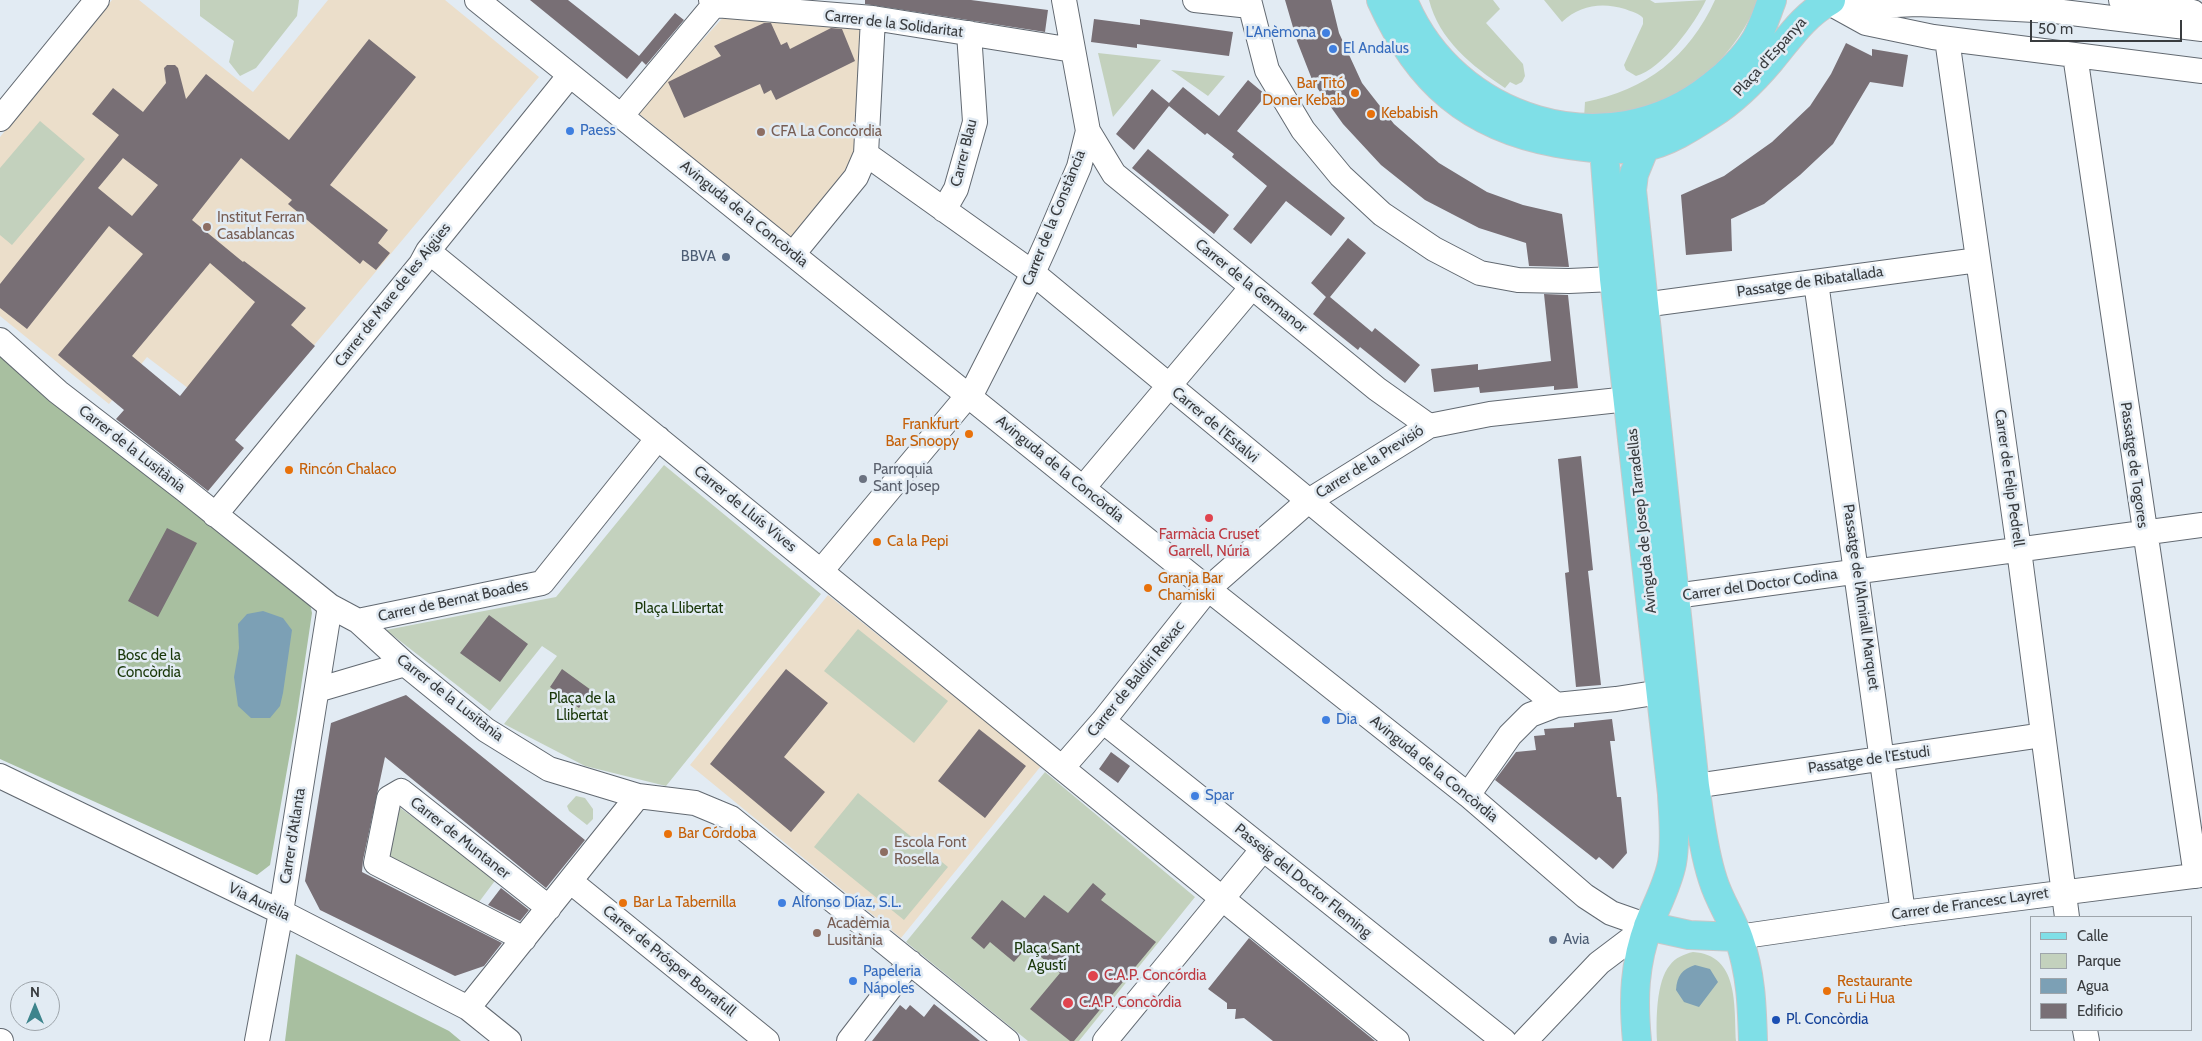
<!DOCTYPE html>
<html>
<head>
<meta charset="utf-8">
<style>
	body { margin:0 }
	#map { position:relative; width:2202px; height:1041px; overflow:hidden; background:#e2ebf3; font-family:Cabin,sans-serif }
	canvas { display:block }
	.legend { position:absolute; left:2030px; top:916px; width:162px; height:115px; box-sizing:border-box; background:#e2ebf3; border:1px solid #9ea5ab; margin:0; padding:6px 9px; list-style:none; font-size:15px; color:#393c3f }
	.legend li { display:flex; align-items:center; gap:10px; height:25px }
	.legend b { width:25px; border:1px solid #9ea5ab }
	.north { position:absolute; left:10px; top:981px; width:50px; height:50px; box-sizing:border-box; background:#e2ebf3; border:1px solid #9ea5ab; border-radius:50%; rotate:0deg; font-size:14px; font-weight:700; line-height:20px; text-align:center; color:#393c3f }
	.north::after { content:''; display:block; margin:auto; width:18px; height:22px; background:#3d848c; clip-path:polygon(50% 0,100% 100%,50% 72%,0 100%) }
	.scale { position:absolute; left:2030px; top:20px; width:152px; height:22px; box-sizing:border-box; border:2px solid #393c3f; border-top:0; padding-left:6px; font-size:15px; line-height:18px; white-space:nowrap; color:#393c3f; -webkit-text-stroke:4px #e2ebf3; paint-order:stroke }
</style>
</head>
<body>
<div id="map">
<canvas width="2202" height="1041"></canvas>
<ul class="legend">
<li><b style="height:6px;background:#7fdfe7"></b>Calle</li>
<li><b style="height:14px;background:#c3d1bd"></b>Parque</li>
<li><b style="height:14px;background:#7ca0b5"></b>Agua</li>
<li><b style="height:14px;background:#786f75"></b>Edificio</li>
</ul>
<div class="north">N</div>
<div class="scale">50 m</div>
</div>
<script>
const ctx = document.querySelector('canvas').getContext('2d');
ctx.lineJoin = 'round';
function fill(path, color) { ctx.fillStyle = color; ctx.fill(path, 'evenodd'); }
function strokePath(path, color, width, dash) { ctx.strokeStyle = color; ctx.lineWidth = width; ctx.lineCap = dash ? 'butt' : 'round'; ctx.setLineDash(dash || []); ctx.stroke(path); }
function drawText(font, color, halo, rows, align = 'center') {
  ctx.font = font + ' Cabin,sans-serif'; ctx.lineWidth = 5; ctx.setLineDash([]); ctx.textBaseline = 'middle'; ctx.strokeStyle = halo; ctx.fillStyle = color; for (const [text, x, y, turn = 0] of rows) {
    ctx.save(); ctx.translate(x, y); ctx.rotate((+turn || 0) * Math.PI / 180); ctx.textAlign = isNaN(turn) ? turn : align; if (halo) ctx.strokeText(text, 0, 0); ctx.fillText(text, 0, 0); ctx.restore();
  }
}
fill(new Path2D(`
	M 112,0 L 139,0 L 253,92 L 328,0 L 445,0 L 539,77 L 243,430 L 147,357 L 109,404 L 0,316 L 0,137 Z
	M 728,12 L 866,24 L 860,153 L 796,242 L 637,112 Z
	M 828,595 L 1041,766 L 901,938 L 690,765 Z`), '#ebdeca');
fill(new Path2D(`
	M 200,0 L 299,0 L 297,16 L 256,68 L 240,76 L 229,62 L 234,41 L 200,16 Z
	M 1429,0 L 1493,0 L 1500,9 L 1486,23 L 1523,64 L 1525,76 L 1522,82 L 1516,85 L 1510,82 L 1505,88 C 1472,66 1439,40 1429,0 Z
	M 1544,0 L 1650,0 L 1655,3 L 1706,0 C 1695,24 1662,69 1636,76 L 1626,70 L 1624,65 L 1643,24 L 1643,18 C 1639,13 1632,12 1625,9 C 1602,2 1580,5 1562,22 Z
	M 1715,0 L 1758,0 C 1738,52 1692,96 1638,110 C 1621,115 1602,116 1584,118 L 1585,102 C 1646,90 1689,57 1715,0 Z
	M 1098,53 L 1161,60 L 1113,117 Z
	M 1171,70 L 1225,76 L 1208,96 Z
	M 40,121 L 85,159 L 12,245 L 0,235 L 0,168 Z
	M 664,465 L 821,594 L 666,786 L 585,766 L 504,724 L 557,656 L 542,646 L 490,711 L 386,630 L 556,597 Z
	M 858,629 L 948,701 L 914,743 L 824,671 Z
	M 1045,772 L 1195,897 L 1079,1041 L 1028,1041 L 906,942 Z
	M 858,793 L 948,867 L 904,920 L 814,847 Z
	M 576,796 L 585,798 L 593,809 L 593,819 L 587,825 L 569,811 L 567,806 Z
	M 399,807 L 497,878 L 476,906 L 388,857 Z
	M 1693,952 C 1739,955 1734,1005 1736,1041 L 1657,1041 C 1656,1021 1656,981 1670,965 C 1675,958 1684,954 1693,952 Z`), '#c3d1bd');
fill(new Path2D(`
	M 0,354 L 310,604 L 312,613 L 297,714 L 270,865 L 257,875 L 0,759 Z
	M 296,954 L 449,1031 L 461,1041 L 285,1041 Z`), '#a8bfa0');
fill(new Path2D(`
	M 263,611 L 283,618 L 292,630 L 283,693 L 280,706 L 270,718 L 251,718 L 238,706 L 234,677 L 239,648 L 238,624 L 247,614 Z
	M 1695,965 L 1710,969 L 1718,982 L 1699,1007 L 1684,1002 L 1676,990 C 1677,976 1682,969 1695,965 Z`), '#7ca0b5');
fill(new Path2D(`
	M 530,0 L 568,0 L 639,56 L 675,13 L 684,20 L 646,65 L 642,61 L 627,79 Z
	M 865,0 L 971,0 L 1048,10 L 1045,32 L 865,4 Z
	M 1285,0 L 1331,0 L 1339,33 L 1362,83 L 1394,124 L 1439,163 L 1487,192 L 1523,205 L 1562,214 L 1569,267 L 1529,266 L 1526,243 L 1479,228 L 1425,200 L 1381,165 L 1343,124 L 1313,82 L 1297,41 Z
	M 1094,19 L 1140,25 L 1140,19 L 1233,32 L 1229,56 L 1137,44 L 1137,48 L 1091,42 Z
	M 764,23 L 771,23 L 781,45 L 787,42 L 790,49 L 831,28 L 842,29 L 855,61 L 776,100 L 771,90 L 764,94 L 760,84 L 684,118 L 668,82 L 721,56 L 714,46 Z
	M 369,39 L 416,77 L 330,185 L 388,230 L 378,243 L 390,253 L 376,270 L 363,260 L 360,264 L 288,204 L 292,200 L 241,158 L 192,220 L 243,262 L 244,261 L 306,308 L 291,325 L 315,346 L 235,440 L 244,448 L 208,491 L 116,419 L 124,410 L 58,355 L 143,254 L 109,226 L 27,329 L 0,308 L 0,284 L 119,135 L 92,114 L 113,88 L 143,112 L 166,83 L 164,68 L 167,65 L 175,65 L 178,68 L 186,99 L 206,74 L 289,140 ZM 123,158 L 158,185 L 132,216 L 98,188 ZM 210,263 L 255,302 L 180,396 L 132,356 Z
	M 1846,43 L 1872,56 L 1872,49 L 1908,55 L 1903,87 L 1870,82 L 1833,144 L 1800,175 L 1764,204 L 1731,219 L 1732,251 L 1686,255 L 1681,195 L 1724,176 L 1772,142 L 1810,106 L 1831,74 Z
	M 1248,80 L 1266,95 L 1237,131 L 1345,218 L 1331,236 L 1286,201 L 1251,244 L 1233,229 L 1267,186 L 1232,157 L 1234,154 L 1207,133 L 1205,135 L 1169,106 L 1134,150 L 1116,134 L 1152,89 L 1169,103 L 1183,87 L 1219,116 Z
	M 1148,149 L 1229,215 L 1214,234 L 1132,168 Z
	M 1348,238 L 1366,253 L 1330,297 L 1372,332 L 1375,328 L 1420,365 L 1405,383 L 1360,347 L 1358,350 L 1313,314 L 1326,297 L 1311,283 Z
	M 1544,294 L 1568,295 L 1578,388 L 1554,390 L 1554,386 L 1480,393 L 1479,387 L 1434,392 L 1431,369 L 1478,364 L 1478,370 L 1551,361 Z
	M 1581,456 L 1593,570 L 1588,571 L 1601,685 L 1576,687 L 1565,573 L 1569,572 L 1558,459 Z
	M 167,528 L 197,543 L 158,617 L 128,601 Z
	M 489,615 L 528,644 L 500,682 L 460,653 Z
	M 562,669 L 591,690 L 579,708 L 550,687 Z
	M 786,669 L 828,703 L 784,757 L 825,792 L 791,832 L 710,764 Z
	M 406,695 L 585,840 L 546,888 L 385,757 L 363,860 L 362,872 L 502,943 L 484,966 L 455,976 L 320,910 L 305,881 L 331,723 Z
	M 1612,719 L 1615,741 L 1610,741 L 1617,797 L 1621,797 L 1627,853 L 1613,869 L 1599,857 L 1596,860 L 1495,780 L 1516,752 L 1536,750 L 1534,736 L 1545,735 L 1544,729 L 1574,727 L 1574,723 Z
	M 979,729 L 1026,766 L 985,818 L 938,781 Z
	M 1111,752 L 1130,766 L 1118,783 L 1099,769 Z
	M 1093,883 L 1106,894 L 1101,900 L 1156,942 L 1074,1041 L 1070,1041 L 1030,1009 L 1060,973 L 1028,946 L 1014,962 L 990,942 L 984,949 L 971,938 L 1002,900 L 1025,918 L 1044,895 L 1068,913 Z
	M 501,888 L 529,910 L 520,921 L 488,905 Z
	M 1249,938 L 1375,1041 L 1273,1041 L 1244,1018 L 1235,1019 L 1236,1009 L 1227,1009 L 1227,1003 L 1208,989 Z
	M 934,1004 L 980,1041 L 872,1041 L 900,1005 L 906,1010 L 910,1005 L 924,1017 Z`), '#786f75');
const minor = new Path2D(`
	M 477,0 L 1208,589 L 1468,795 L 1585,896 L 1611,913 L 1648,926
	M 1195,0 L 1250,6
	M 1249,0 L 1267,70 L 1303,130 L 1341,176 L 1382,214 L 1434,249 L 1480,273 L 1518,280 L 1569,281 L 1614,279
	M 2121,0 L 2193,12
	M 1828,2 L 1866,23 L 1933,37 L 2202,71
	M 1838,2 L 1874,6 L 1917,4 L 2055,11 L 2202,29
	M 714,5 L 873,18 L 1073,50
	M 1947,39 L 2019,550 L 2067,917
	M 2075,55 L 2196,876
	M 622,115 L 714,5 L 711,0
	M 0,119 L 97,0
	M 1088,131 L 1114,174 L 1377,389 L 1429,426
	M 866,154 L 1033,273 L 1556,705
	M 944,210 L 956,189 L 975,122 L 969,33
	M 428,251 L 1397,1041
	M 793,254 L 856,177 L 866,154 L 873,18
	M 1816,282 L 1903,913
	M 1643,305 L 1978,260
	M 0,340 L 58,392 L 185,490 L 330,606 L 358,621 L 405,664 L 486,730 L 549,769 L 638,796 L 695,803 L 731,818 L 1007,1041
	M 1083,488 L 1252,287
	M 215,515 L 421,264 L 428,251 L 570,75
	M 821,571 L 975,387 L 1033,273 L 1047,242 L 1079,167 L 1088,131 L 1064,0
	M 1675,596 L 2202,525
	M 358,621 L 542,583 L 658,438
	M 317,690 L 405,664
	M 1103,721 L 1504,1041
	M 1062,768 L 1103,721 L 1208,589 L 1307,502 L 1429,426 L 1490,414 L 1628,399 L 1646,393
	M 0,776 L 281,912 L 468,1008 L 509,1041
	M 1695,786 L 2043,735
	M 1468,795 L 1510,735 L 1530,715 L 1556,705 L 1616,699 L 1680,689
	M 570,881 L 767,1041
	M 1738,937 L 1903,913 L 2202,875
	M 524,939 L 376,863 L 389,798 L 401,791 L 549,908
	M 468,1008 L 638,796
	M 2085,1030 L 2087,1041
	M 0,1041 L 1,1041
	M 257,1041 L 281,912 L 330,606
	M 849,1041 L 910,962
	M 1105,1041 L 1263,849
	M 1525,1041 L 1599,963 L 1648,926`);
const major = new Path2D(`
	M 1381,0 C 1418,82 1469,127 1557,143 C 1586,148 1615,152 1644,147 C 1667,143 1692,127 1712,114 C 1734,100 1753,81 1770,61 C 1790,37 1803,16 1831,0
	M 1403,0 C 1452,121 1608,170 1712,86 C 1728,74 1746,56 1756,39 C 1763,27 1767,13 1772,0
	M 1631,125 L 1618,133 L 1604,149 L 1614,279 L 1672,794 C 1673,816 1676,840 1672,863 C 1668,884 1657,904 1649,924 C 1634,964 1633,999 1637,1041
	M 1645,147 L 1634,174 L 1632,190 L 1695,786 C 1700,817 1703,850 1713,880 C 1719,900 1732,919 1739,939 C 1751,973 1752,1006 1753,1041
	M 1648,926 L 1689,935 L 1738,937`);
strokePath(minor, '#626971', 26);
strokePath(major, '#c8c8c9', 30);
strokePath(minor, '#fff', 24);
strokePath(major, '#7fdfe7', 28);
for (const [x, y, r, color] of [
	[1326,33,5,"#3f7fe0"],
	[1333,49,5,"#3f7fe0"],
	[1355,93,5,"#e8710a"],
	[1371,114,5,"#e8710a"],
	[570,131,5,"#3f7fe0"],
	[761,132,5,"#8d6e63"],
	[207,227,5,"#8d6e63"],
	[726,257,5,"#5c6f8a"],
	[969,434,5,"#e8710a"],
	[289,470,5,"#e8710a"],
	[863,479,5,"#6b7280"],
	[1209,518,5,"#e0444e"],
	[877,542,5,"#e8710a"],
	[1148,588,5,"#e8710a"],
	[1326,720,5,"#3f7fe0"],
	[1195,796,5,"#3f7fe0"],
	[668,834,5,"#e8710a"],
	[884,852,5,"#8d6e63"],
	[623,903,5,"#e8710a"],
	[782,903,5,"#3f7fe0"],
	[817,933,5,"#8d6e63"],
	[1553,940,5,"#5c6f8a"],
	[1093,976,6,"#e0444e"],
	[853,981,5,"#3f7fe0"],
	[1827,991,5,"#e8710a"],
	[1068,1003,6,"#e0444e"],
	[1776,1020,5,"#1a4fb4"]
]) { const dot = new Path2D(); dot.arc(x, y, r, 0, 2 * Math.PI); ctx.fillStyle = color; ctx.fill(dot); strokePath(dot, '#e2ebf3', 2); }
drawText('15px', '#393c3f', '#e2ebf3', [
	["Carrer de la Solidaritat",894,24,7],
	["Plaça d'Espanya",1770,57,-48],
	["Carrer Blau",964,153,-76],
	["Avinguda de la Concòrdia",744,214,39],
	["Carrer de la Constància",1054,218,-68],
	["Passatge de Ribatallada",1810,282,-8],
	["Carrer de la Germanor",1251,286,39],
	["Carrer de Mare de les Aigües",393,295,-52],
	["Carrer de l'Estalvi",1215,425,40],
	["Carrer de la Lusitània",132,449,38],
	["Carrer de la Previsió",1370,462,-32],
	["Passatge de Togores",2134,465,82],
	["Avinguda de la Concòrdia",1060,469,39],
	["Carrer de Felip Pedrell",2009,478,82],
	["Carrer de Lluís Vives",745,509,39],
	["Avinguda de Josep Tarradellas",1642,521,-96],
	["Carrer del Doctor Codina",1760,585,-8],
	["Passatge de l'Almirall Marquet",1861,597,82],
	["Carrer de Bernat Boades",453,601,-12],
	["Carrer de Baldiri Reixac",1136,679,-51],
	["Carrer de la Lusitània",450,698,38],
	["Passatge de l'Estudi",1869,760,-8],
	["Avinguda de la Concòrdia",1434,769,39],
	["Carrer d'Atlanta",293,836,-81],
	["Carrer de Muntaner",460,838,38],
	["Passeig del Doctor Fleming",1303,881,39],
	["Via Aurèlia",259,902,26],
	["Carrer de Francesc Layret",1970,904,-8],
	["Carrer de Prósper Borrafull",669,961,39]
]);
drawText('15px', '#366cbe', '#e2ebf3', [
	["L'Anèmona",1316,33,"right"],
	["El Andalus",1343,49],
	["Paess",580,131],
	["Dia",1336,720],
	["Spar",1205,796],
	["Alfonso Díaz, S.L.",792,903],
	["Papeleria",863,972],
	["Nápoles",863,989]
], 'left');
drawText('15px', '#c56008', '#e2ebf3', [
	["Bar Titó",1345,84,"right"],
	["Doner Kebab",1345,101,"right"],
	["Kebabish",1381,114],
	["Frankfurt",959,425,"right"],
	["Bar Snoopy",959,442,"right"],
	["Rincón Chalaco",299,470],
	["Ca la Pepi",887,542],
	["Granja Bar",1158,579],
	["Chamiski",1158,596],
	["Bar Córdoba",678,834],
	["Bar La Tabernilla",633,903],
	["Restaurante",1837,982],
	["Fu Li Hua",1837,999]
], 'left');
drawText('15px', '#785e54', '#e2ebf3', [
	["CFA La Concòrdia",771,132],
	["Institut Ferran",217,218],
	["Casablancas",217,235],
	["Escola Font",894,843],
	["Rosella",894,860],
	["Acadèmia",827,924],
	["Lusitània",827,941]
], 'left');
drawText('15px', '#4e5e75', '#e2ebf3', [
	["BBVA",716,257],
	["Avia",1563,940,"left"]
], 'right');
drawText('15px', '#5b616d', '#e2ebf3', [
	["Parroquia",873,470],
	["Sant Josep",873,487]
], 'left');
drawText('15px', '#be3a42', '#e2ebf3', [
	["Farmàcia Cruset",1209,535,"center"],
	["Garrell, Núria",1209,552,"center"],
	["C.A.P. Concórdia",1104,976],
	["C.A.P. Concòrdia",1079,1003]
], 'left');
drawText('15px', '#193709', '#e2ebf3', [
	["Plaça Llibertat",679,609],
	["Bosc de la",149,656],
	["Concòrdia",149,673],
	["Plaça de la",582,699],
	["Llibertat",582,716],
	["Plaça Sant",1047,949],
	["Agustí",1047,966]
]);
drawText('15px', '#164399', '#e2ebf3', [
	["Pl. Concòrdia",1786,1020]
], 'left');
</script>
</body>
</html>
